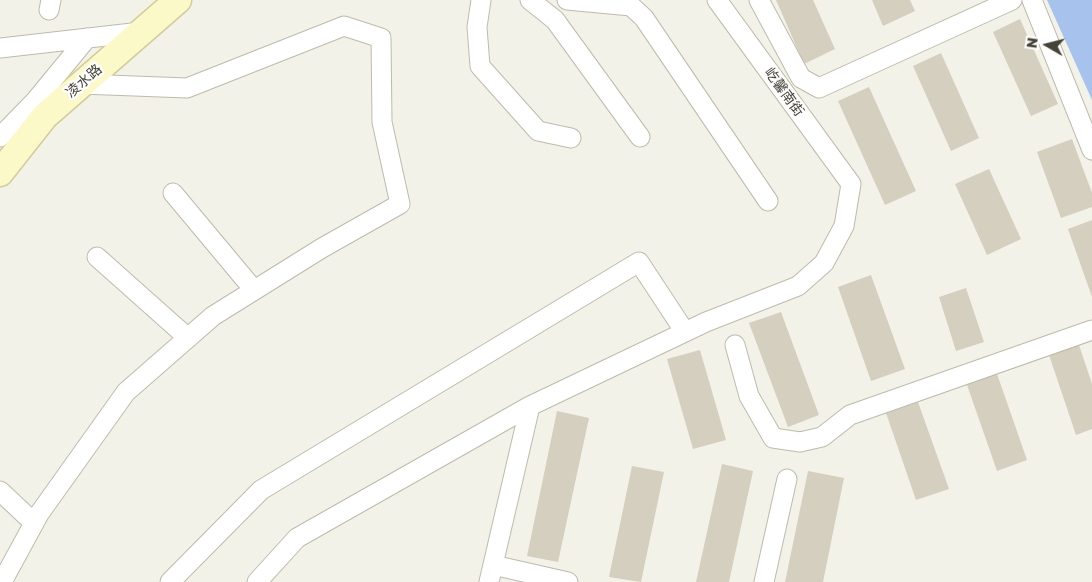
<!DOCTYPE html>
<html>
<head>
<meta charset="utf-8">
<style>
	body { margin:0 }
	#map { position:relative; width:1092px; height:582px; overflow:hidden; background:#f3f2e8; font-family:"Golos Text",sans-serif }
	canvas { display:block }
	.north { position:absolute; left:1022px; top:20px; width:50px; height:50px; -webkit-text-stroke:4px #fff; paint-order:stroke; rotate:278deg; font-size:14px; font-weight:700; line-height:20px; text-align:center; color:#464337 }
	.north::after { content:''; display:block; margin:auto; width:18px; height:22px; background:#464337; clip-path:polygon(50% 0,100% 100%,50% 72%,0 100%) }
</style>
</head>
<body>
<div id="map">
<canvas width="1092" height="582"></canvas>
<div class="north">N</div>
</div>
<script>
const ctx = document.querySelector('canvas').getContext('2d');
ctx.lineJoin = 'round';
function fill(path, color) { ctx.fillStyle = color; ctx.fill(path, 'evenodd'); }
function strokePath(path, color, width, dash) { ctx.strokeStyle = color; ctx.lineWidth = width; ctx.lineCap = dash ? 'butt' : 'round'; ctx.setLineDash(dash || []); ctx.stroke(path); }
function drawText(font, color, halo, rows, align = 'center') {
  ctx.font = font + ' "Golos Text","Noto Sans SC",sans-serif'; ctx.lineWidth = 4.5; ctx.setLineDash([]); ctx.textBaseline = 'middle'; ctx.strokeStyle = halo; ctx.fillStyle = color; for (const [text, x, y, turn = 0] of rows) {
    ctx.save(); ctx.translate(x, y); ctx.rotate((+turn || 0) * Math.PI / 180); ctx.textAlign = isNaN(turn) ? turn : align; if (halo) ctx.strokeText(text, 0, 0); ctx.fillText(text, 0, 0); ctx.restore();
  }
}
fill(new Path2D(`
	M 1047,0 L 1092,0 L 1092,100 Z`), '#a7c3ed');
fill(new Path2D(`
	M 776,0 L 813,0 L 835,49 L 804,64 Z
	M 872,0 L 910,0 L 915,11 L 883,26 Z
	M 1020,19 L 1058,104 L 1031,116 L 993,32 Z
	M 941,53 L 979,138 L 951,151 L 913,66 Z
	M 869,87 L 916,191 L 885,205 L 838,101 Z
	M 1072,139 L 1092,193 L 1092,207 L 1061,218 L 1037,152 Z
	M 989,169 L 1021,239 L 987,255 L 955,184 Z
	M 1092,220 L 1092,297 L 1068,229 Z
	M 871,275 L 905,369 L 871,381 L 838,287 Z
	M 966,288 L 984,342 L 956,351 L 939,297 Z
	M 781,312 L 819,415 L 788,427 L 749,323 Z
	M 1076,336 L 1092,384 L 1092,429 L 1076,435 L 1046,346 Z
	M 700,350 L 726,440 L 693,449 L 667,359 Z
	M 996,371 L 1027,460 L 997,471 L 966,382 Z
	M 918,402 L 949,489 L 916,500 L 886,413 Z
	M 557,411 L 589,418 L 558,562 L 527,556 Z
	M 722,464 L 753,471 L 729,582 L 696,582 Z
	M 632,466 L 664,472 L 641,582 L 609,577 Z
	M 808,471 L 844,478 L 823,582 L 785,582 Z`), '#d4cfbe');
const street = new Path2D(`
	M 481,0 L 477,27 L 480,66 L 538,131 L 571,138
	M 530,0 L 555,20 L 640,137
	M 567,0 L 631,6 L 644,18 L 768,201
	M 759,0 L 801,78 L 819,88 L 1012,0
	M 1032,0 L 1092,150
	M 49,10 L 51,0
	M 0,48 L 141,32
	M 0,137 L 36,100 L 87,38
	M 173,193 L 254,290
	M 97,257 L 188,338
	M 735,345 L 749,396 L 773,438 L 800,442 L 822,437 L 850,415 L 1092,330
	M 0,491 L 34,523
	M 493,565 L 568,582
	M 2,582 L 39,514 L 126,392 L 213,316 L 322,248 L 400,204 L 382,122 L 381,38 L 344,26 L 187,88 L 81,84
	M 170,582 L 261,490 L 639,262 L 685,332
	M 257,582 L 297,538 L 530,406 L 706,322 L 798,286 L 824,263 L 844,226 L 851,184 L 717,0
	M 489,582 L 530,406
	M 764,582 L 787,479`);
const secondary = new Path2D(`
	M 0,173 L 45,116 L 178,0`);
strokePath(street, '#bebbab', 21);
strokePath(secondary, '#d1cc99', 29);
strokePath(street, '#fff', 19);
strokePath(secondary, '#fcf9c9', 26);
drawText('14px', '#464337', '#fff', [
	["凌水路",84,81,-41],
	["屹馨南街",784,92,54]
]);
</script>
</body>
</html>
